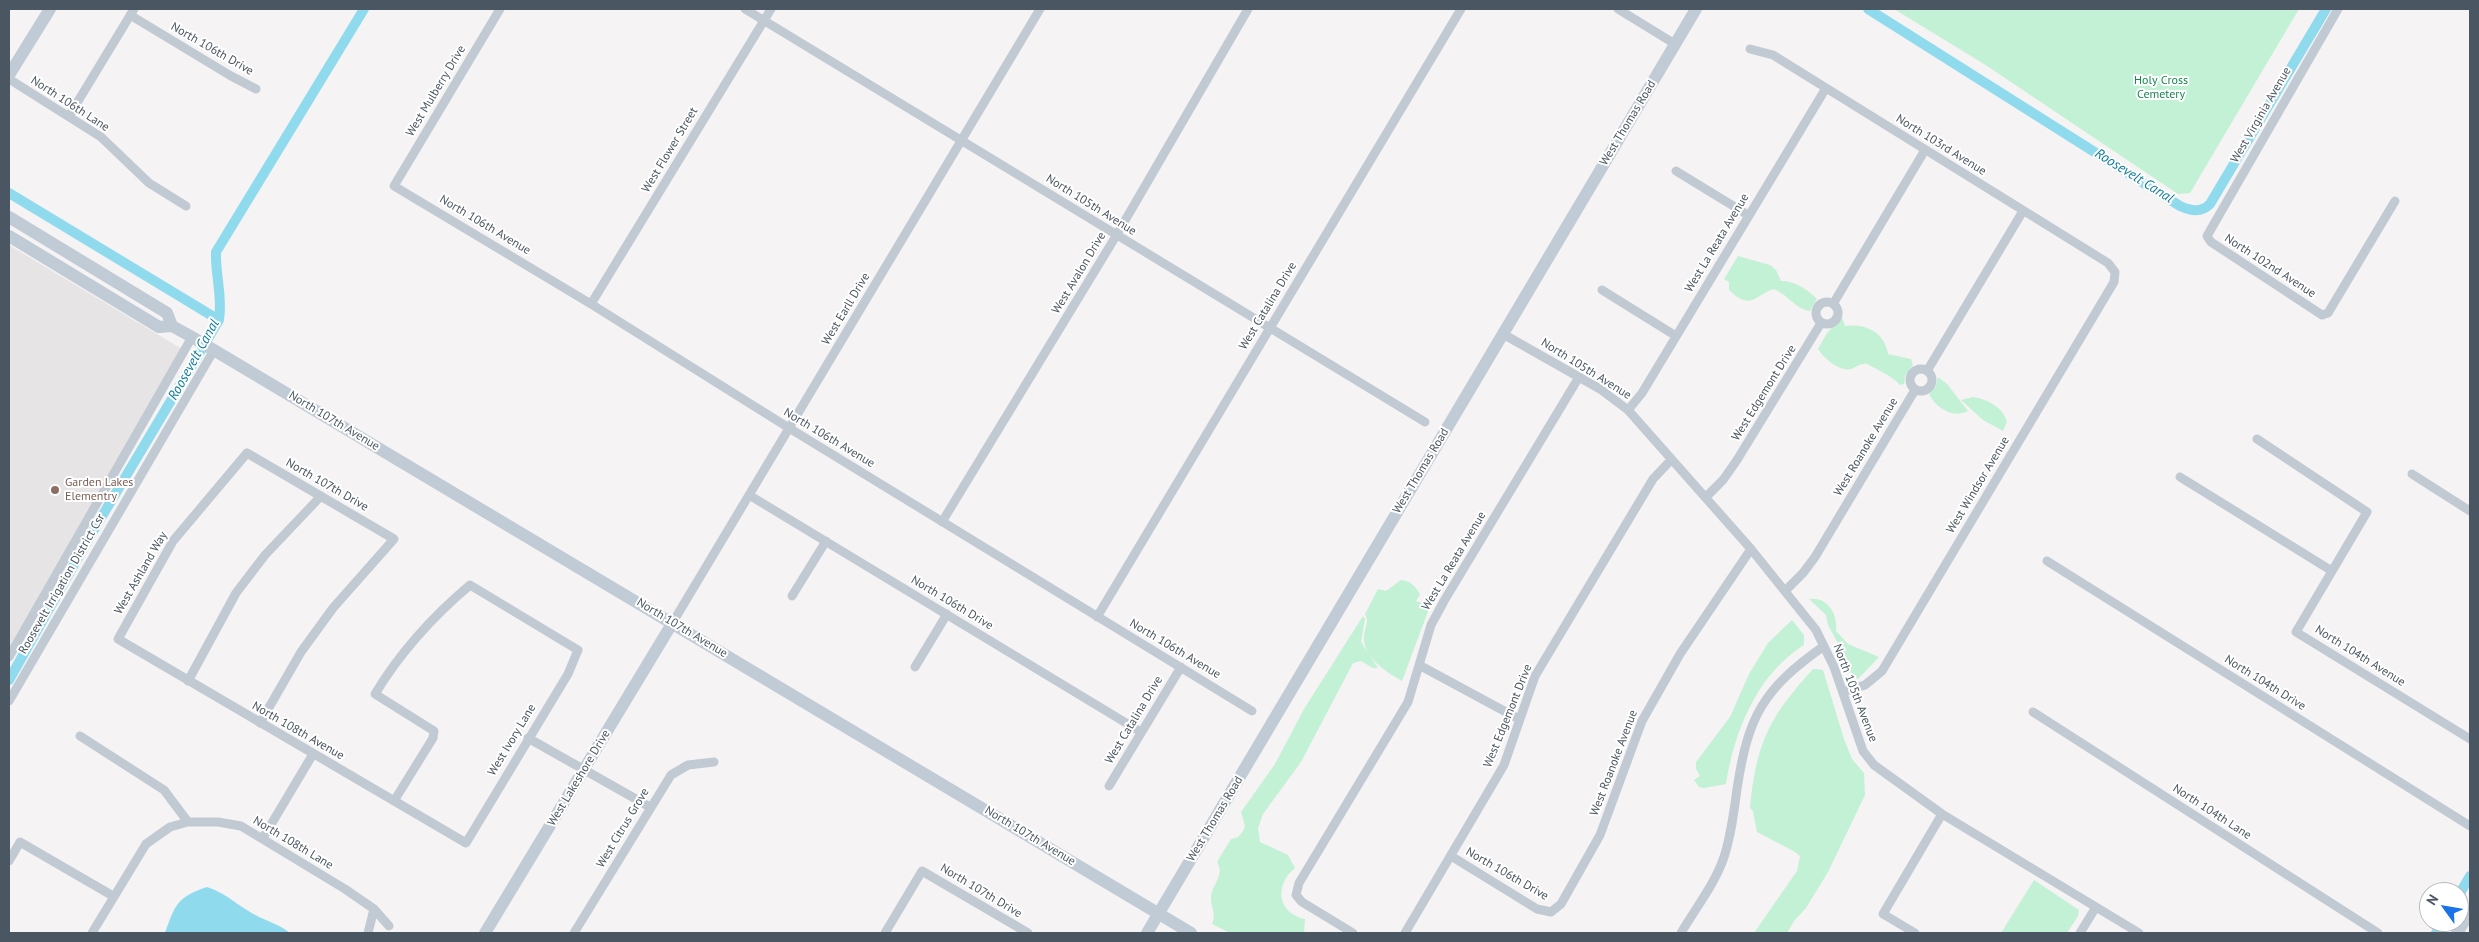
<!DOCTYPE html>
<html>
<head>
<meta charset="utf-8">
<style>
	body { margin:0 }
	#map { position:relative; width:2479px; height:942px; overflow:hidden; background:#f5f3f3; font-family:"PT Sans",sans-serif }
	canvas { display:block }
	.frame { position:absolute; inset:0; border:10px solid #4a5661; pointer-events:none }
	.north { position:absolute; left:2419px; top:882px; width:50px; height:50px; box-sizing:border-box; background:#fff; border:1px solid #b7bbc0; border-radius:50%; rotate:302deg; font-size:14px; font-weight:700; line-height:20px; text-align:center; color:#4a5661 }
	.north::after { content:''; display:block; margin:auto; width:18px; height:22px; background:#1a73e8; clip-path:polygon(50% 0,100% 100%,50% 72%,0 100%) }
</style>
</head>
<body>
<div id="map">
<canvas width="2479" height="942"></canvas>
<div class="frame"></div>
<div class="north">N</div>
</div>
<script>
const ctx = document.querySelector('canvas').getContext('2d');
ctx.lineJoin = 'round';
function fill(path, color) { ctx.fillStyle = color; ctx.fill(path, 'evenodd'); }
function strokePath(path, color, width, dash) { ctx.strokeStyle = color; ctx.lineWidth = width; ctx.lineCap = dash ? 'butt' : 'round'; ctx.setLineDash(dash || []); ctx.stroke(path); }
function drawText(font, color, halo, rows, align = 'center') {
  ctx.font = font + ' "PT Sans",sans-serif'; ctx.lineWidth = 4; ctx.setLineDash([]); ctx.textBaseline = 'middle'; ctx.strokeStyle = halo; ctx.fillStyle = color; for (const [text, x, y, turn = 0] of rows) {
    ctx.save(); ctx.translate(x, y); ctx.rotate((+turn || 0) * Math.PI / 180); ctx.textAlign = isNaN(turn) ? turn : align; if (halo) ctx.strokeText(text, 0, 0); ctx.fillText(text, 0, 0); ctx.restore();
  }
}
fill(new Path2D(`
	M 9,245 L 182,349 L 9,650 Z`), '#e6e4e5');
fill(new Path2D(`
	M 1894,9 L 2299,9 L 2190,193 L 2178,194 L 1984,64 Z
	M 1738,256 L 1770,265 L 1776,270 L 1781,281 C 1795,281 1807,289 1817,299 L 1810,311 C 1795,309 1788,294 1773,289 C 1754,296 1751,311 1729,290 L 1729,282 L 1724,279 Z
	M 1842,317 L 1845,326 C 1866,323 1885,333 1888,354 L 1911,359 L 1913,365 L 1905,376 L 1904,384 L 1900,385 C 1892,376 1878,370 1867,364 C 1860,363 1857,367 1851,369 C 1839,372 1824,358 1818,349 L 1827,333 Z
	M 1938,377 L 1947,384 L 1968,411 C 1953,419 1936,408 1929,394 L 1936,386 Z
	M 1973,397 C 1987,399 2003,407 2007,422 L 2003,431 L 1983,420 L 1961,400 Z
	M 1401,580 C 1411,581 1415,586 1420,594 L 1416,601 L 1430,606 L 1402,681 C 1386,672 1363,657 1364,637 C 1364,628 1370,622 1365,614 L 1378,589 L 1386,591 Z
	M 1809,599 C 1828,596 1838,615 1836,631 L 1848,644 L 1879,657 L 1858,679 L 1851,676 L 1841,649 L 1828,625 L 1826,615 Z
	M 1363,616 L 1365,619 L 1361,642 L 1378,668 L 1373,668 L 1361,661 L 1353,663 L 1301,762 L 1263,814 L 1258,828 L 1260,842 L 1288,855 L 1295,868 C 1274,885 1277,913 1305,919 L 1304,933 L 1230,933 L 1212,924 C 1217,914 1210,906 1211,896 C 1213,883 1225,875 1217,862 L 1231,839 L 1238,837 L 1243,831 L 1245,826 L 1241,812 L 1275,764 L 1304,709 Z
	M 1792,620 L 1804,635 L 1804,645 C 1757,674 1734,732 1726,784 L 1704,788 L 1699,787 L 1694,780 L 1700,776 L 1696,769 L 1696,762 L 1730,717 L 1749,674 L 1768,643 Z
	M 1813,669 L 1823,670 L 1844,739 L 1852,759 L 1864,773 L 1865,795 L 1828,872 L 1806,908 L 1794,921 L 1787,933 L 1754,933 L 1797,871 L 1800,856 L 1795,852 L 1757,832 L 1753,811 L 1750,808 C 1757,742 1768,719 1813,669 Z
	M 2034,880 L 2079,910 L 2078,916 L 2067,933 L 2001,933 Z`), '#c3f1d5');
fill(new Path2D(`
	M 207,887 C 227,893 240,908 259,917 C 270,922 280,925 290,933 L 165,933 C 175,905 177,897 207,887 Z`), '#90daee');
strokePath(new Path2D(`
	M 1868,9 L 2180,206 C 2191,211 2201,213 2210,204 L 2326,9
	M 9,193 L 219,320
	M 9,680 L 89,538 L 219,320 C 223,297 215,275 216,252 L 364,9
	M 2459,895 L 2470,876
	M 2436,933 L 2443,922`), '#90daee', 10);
strokePath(new Path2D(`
	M 500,9 L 394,186 L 591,304 L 789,428 L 1252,711
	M 745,9 L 1425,422
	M 1618,9 L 1675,44
	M 2338,9 L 2207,236 L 2211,242 L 2322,315 L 2328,313 L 2395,201
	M 130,15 L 231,76 L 256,89
	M 1750,49 L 1773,55 L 2108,263 L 2115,272 L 2114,282 L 1882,671 L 1865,685 L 1843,692
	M 9,79 L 101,137 L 149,183 L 186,206
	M 69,116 L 134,9
	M 1676,171 L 1748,215
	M 1602,290 L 1676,336
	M1816 313a11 11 0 1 1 22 0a11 11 0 1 1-22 0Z
	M 591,304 L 771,9
	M 1833,304 L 1925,150
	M 1503,334 L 1600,389 L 1628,410 L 1751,549 L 1816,630 L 1834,667 L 1863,751 L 1874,765 L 1942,814 L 2139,933
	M1910 380a11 11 0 1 1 22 0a11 11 0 1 1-22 0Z
	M 1927,371 L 2023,211
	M 1628,410 L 1642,393 L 1826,88
	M 2257,439 L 2367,512 L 2296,632 L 2470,739
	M 2412,474 L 2470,511
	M 2180,477 L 2332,571
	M 749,495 L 1141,732
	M 1706,497 L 1723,480 L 1737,460 L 1821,323
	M 942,522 L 1116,236 L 1248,9
	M 2047,561 L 2470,826
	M 1786,590 L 1803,573 L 1815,557 L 1915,390
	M 792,596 L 826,541
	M 1097,617 L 1461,9
	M 673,622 L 1040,9
	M 9,657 L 192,337
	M 1419,665 L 1519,719
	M 915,667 L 947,614
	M 188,681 L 236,593 L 265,555 L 321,496
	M 9,701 L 214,350
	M 2033,712 L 2378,933
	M 260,723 L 301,652 L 333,608 L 394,539 L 247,453 L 173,541 L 118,639 C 234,707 350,775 466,843 L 568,674 L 578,650 L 470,585 C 432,617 401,651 375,694 L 434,731 L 433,738 L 394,801
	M 80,736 L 164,790 L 188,822 L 218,822 L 241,826 L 345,889 L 374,909 L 389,926
	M 528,738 L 650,807
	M 1109,786 L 1181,667
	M 263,838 L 313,754
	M 1451,856 L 1537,909 L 1551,912 L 1561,904 L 1600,835 L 1642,721 L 1680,654 L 1751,549
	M 9,861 L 20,842 L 113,896
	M 92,933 L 146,844 L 170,827 L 188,822
	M 368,933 L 374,909
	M 574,933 L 671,775 L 688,765 L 714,762
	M 885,933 L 922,871 L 1028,933
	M 1353,933 L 1302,902 L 1296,895 L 1299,883 L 1408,702 L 1431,625 L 1444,601 L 1579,377
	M 1405,933 L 1504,765 L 1535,676 L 1653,479 L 1671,460
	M 1681,933 C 1695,909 1715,884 1724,857 C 1731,835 1734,812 1737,789 C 1748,716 1763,689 1824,646
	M 1915,933 L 1883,914 L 1942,814
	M 2080,933 L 2096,907`), '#c1cad2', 9);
strokePath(new Path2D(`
	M 9,75 L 50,9
	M 9,217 L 167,313 L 172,326
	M 9,236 L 159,327 L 172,326 L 192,337 L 1191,933
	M 485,933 L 673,622
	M 1147,933 L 1696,9
	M 2457,933 L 2470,912`), '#c1cbd6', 12);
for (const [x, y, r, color] of [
	[55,490,5,"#8d6e63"]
]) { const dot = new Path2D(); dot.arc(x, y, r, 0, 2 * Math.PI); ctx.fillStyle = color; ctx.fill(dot); strokePath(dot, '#fff', 2); }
drawText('12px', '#4a5661', '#fff', [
	["North 106th Drive",212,49,30],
	["West Mulberry Drive",436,91,-59],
	["North 106th Lane",70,104,33],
	["West Virginia Avenue",2261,115,-60],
	["West Thomas Road",1628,123,-59],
	["North 103rd Avenue",1941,145,32],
	["West Flower Street",670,150,-59],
	["North 105th Avenue",1091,205,32],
	["North 106th Avenue",485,225,31],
	["West La Reata Avenue",1717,243,-59],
	["North 102nd Avenue",2270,266,33],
	["West Avalon Drive",1079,273,-59],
	["West Catalina Drive",1268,306,-59],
	["West Earll Drive",846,309,-59],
	["North 105th Avenue",1586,369,32],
	["West Edgemont Drive",1764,393,-58],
	["North 107th Avenue",334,421,31],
	["North 106th Avenue",829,438,31],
	["West Roanoke Avenue",1866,447,-59],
	["West Thomas Road",1421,471,-59],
	["North 107th Drive",327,485,30],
	["West Windsor Avenue",1978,485,-59],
	["West La Reata Avenue",1454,561,-59],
	["West Ashland Way",141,573,-60],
	["Roosevelt Irrigation District Csr",62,584,-60],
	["North 106th Drive",952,603,31],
	["North 107th Avenue",682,628,31],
	["North 106th Avenue",1175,649,31],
	["North 104th Avenue",2360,656,32],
	["North 104th Drive",2265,683,32],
	["North 105th Avenue",1855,693,69],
	["West Edgemont Drive",1508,716,-68],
	["West Catalina Drive",1134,720,-59],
	["North 108th Avenue",298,731,30],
	["West Ivory Lane",512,740,-59],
	["West Roanoke Avenue",1614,763,-69],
	["West Lakeshore Drive",579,778,-59],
	["North 104th Lane",2212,812,33],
	["West Thomas Road",1215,819,-59],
	["West Citrus Grove",623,828,-59],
	["North 107th Avenue",1030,836,31],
	["North 108th Lane",293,843,31],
	["North 106th Drive",1507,874,30],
	["North 107th Drive",981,891,31]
]);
drawText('12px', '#17864f', '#fff', [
	["Holy Cross",2161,81],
	["Cemetery",2161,95]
]);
drawText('12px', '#785e54', '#fff', [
	["Garden Lakes",65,483],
	["Elementry",65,497]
], 'left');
drawText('italic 14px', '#0c7c9b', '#fff', [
	["Roosevelt Canal",2134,176,32],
	["Roosevelt Canal",194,360,-61]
]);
</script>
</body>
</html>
